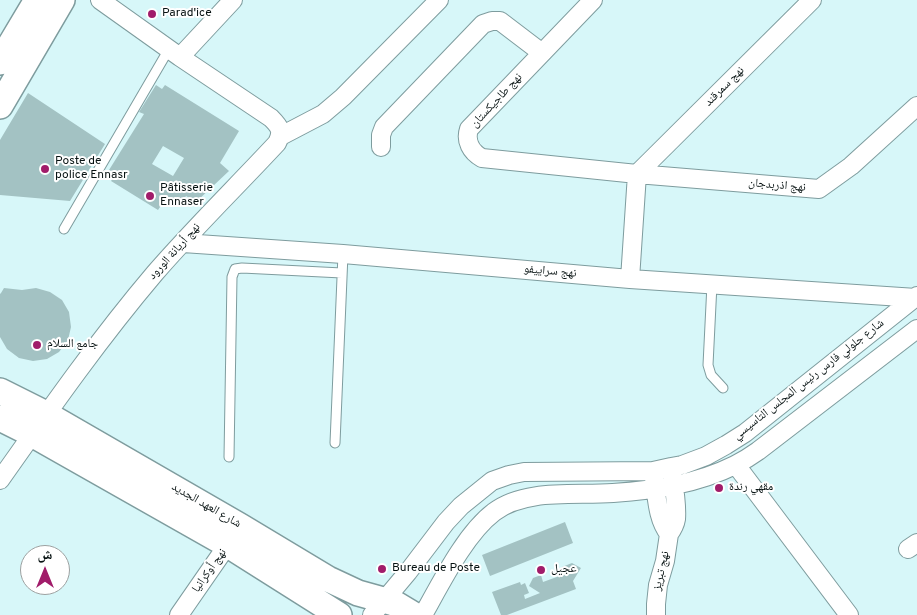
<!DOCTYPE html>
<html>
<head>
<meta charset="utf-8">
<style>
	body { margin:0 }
	#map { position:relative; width:917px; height:615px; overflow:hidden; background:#d7f7f9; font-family:Overpass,"Noto Naskh Arabic",sans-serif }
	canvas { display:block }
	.north { position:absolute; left:20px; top:545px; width:50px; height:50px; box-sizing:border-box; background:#fff; border:1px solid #9ca0a0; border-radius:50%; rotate:0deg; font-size:14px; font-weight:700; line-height:20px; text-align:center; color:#071212 }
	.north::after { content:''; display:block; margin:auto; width:18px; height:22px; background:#a11c6a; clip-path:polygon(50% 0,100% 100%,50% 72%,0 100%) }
</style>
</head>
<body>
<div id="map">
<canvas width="917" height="615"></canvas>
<div class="north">ش</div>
</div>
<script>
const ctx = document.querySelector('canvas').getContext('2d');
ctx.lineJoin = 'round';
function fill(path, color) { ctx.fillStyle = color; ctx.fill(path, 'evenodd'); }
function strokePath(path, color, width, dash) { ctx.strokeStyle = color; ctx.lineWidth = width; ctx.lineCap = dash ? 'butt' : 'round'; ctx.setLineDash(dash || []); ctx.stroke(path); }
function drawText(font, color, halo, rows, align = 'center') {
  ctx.font = font + ' Overpass,"Noto Naskh Arabic",sans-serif'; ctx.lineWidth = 4; ctx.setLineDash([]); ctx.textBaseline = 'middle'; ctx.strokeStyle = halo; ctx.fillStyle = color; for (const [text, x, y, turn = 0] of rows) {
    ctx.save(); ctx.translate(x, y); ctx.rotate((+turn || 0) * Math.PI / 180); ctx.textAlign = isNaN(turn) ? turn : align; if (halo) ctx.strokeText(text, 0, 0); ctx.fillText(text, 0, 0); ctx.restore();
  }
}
fill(new Path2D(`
	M 156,85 L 162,89 L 165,85 L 239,131 L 220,163 L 229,171 L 196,202 L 186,196 L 179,207 L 166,198 L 158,210 L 111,181 L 116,174 L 109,170 L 144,114 L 139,112 ZM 163,146 L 184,158 L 173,176 L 152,164 Z
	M 28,93 L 105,144 L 70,201 L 0,195 L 0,140 Z
	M 4,288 L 22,290 L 36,288 L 50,292 L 62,300 L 69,312 L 71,327 L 68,340 L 59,352 L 47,359 L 33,361 L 19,358 L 7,349 L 0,337 L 0,294 L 1,293 Z
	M 565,522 L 573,543 L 490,576 L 482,555 Z
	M 572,563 L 581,568 L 573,581 L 576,589 L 507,615 L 501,615 L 492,592 L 520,582 L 521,585 L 525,583 L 529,593 L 524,595 L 525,599 L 540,593 L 529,586 L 533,578 L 541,575 L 543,582 L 565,574 L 562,567 Z`), '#a3c2c3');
const service = new Path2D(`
	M 64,229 L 169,49
	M 712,284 L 708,365 L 711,375 L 723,388
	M 335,443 L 343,254
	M 229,457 L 232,277 L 235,269 L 242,268 L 342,273`);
const minor = new Path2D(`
	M 593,0 L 469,129 C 465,141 471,152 482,158 L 637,174 L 819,189 L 851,166 L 917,106
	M 180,57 L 233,0
	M 281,136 L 323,114 L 343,97 L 439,0
	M 381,147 L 381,135 L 384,127 L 483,24 L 492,21 L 500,21 L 542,53
	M 637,174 L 812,0
	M 183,243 L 343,254 L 630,279 L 917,298
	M 630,279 L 637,174
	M 736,465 L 849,615
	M 654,478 C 657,496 657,519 669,534 L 665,561 L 658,585 L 656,604 L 656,615
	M 0,480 C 50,409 99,339 155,273 C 194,228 237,186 277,143 C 283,131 280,127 271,118 L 180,57 L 100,0
	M 669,534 C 672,530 675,525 676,519 C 677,508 674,486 672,474
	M 908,549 L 917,543
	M 179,615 L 233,537
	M 372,615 L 408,572 L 446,522 L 461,506 L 492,481 L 509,475 L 524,472 L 653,471 L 671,467 L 682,465 L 706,456 L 726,445 L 745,433 L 917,296
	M 423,615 C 441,583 465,534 494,512 C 525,488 577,496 613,493 C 655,490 697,484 735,465 C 743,461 751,456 758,451 L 917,329`);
const secondary = new Path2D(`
	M 0,62 L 37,0
	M 0,106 L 62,0
	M 0,391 L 46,414 L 240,526 L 328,579 L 358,593 L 394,603 L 414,615
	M 0,418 L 32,434 L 228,545 L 339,615`);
strokePath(service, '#7e9c9e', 11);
strokePath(minor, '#7e9c9e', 20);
strokePath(secondary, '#7e9c9e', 28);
strokePath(service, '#fff', 9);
strokePath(minor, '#fff', 18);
strokePath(secondary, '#fff', 25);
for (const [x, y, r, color] of [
	[152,14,5,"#a11c6a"],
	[45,169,5,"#a11c6a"],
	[150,196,5,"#a11c6a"],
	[37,345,5,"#a11c6a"],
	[719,488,5,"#a11c6a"],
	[382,569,5,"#a11c6a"],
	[541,570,5,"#a11c6a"]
]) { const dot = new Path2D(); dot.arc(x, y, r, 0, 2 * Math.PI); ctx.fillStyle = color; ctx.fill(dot); strokePath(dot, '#fff', 2); }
drawText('12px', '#071212', '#fff', [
	["Parad'ice",162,14],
	["Poste de",55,162],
	["police Ennasr",55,176],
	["Pâtisserie",160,189],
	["Ennaser",160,203],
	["جامع السلام",47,345],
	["مقهي رندة",729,488],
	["Bureau de Poste",392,569],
	["عجيل",551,570]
], 'left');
drawText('12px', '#071212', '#fff', [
	["نهج سمرقند",725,87,-45],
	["نهج طاجيكستان",497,101,-47],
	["نهج اذربدجان",777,186,5],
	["نهج أريانة الورود",175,252,-48],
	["نهج سراييفو",550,272,5],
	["شارع جلولي فارس رئيس المجلس التاسيسي",809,380,-38],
	["شارع العهد الجديد",206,506,30],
	["نهج أوكرانيا",210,571,-55],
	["نهج تبريز",662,571,-77]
]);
</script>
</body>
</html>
